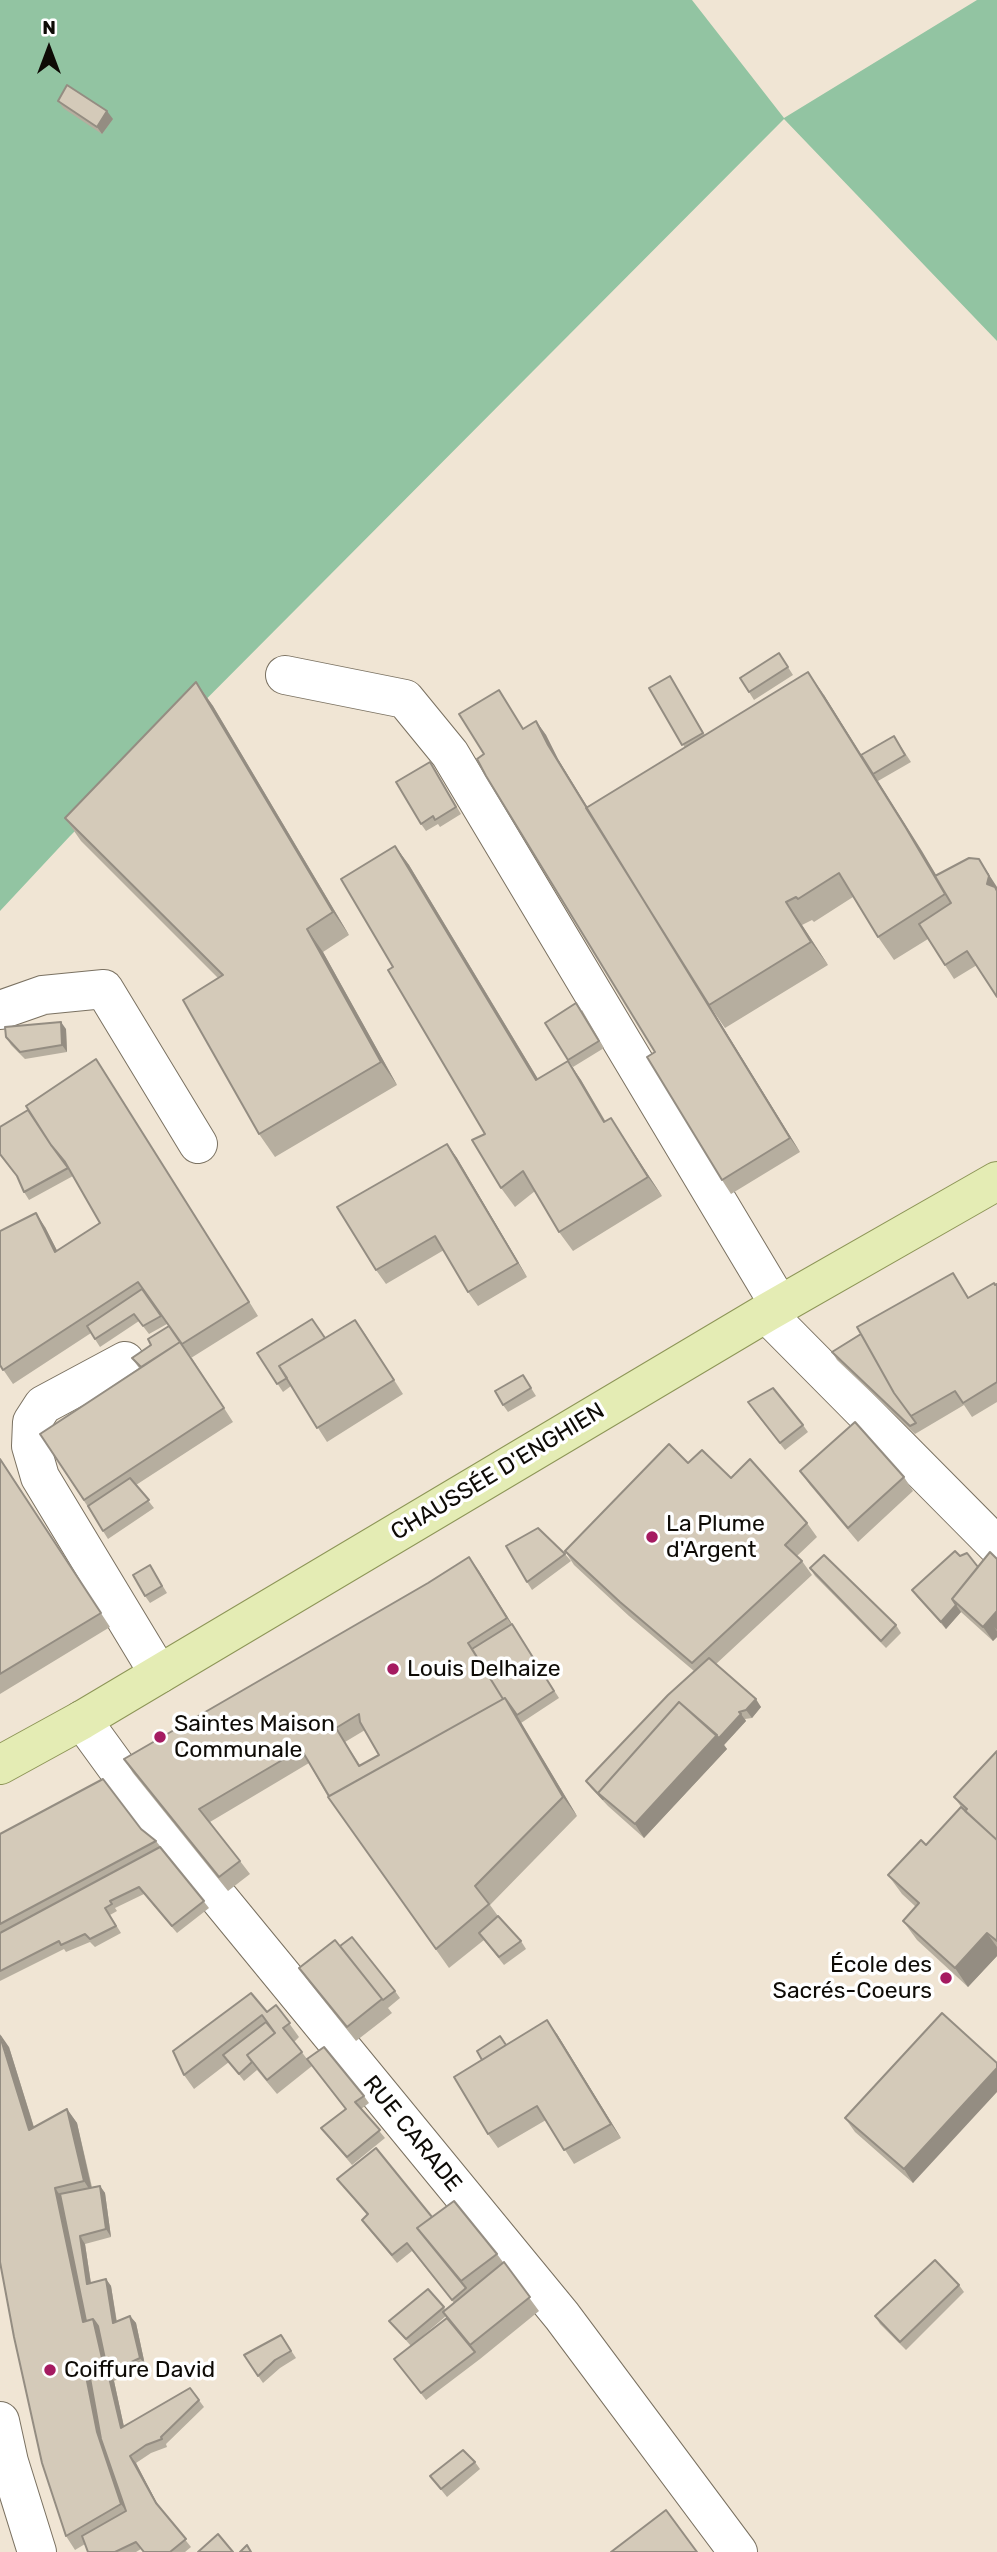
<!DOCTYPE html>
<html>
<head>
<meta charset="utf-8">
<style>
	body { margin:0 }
	#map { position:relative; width:997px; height:2552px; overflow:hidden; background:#f0e5d4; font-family:Rubik,sans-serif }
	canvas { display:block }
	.north { position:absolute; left:14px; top:14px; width:70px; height:70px; -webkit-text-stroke:5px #fff; paint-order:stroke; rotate:0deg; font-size:19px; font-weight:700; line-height:28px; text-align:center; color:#0e0b06 }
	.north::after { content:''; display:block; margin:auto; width:24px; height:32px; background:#0e0b06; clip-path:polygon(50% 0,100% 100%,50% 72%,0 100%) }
</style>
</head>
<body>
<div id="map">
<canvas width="997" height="2552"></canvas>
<div class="north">N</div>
</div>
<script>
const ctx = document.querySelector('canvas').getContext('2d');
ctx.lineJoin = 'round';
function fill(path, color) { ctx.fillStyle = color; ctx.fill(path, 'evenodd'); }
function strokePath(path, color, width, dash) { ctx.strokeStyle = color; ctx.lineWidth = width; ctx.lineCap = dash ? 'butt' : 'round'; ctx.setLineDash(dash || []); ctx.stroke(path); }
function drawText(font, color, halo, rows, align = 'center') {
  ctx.font = font + ' Rubik,sans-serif'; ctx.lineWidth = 7; ctx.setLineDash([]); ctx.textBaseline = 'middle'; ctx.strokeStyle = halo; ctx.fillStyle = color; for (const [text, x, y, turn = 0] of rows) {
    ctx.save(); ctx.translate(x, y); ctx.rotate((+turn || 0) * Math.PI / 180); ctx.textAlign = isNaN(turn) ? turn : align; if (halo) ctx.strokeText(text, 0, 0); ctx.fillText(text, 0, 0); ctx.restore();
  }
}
fill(new Path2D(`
	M 0,0 L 692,0 L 784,118 L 977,0 L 997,0 L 997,341 L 784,119 L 70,836 L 0,911 Z`), '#92c4a2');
const minor = new Path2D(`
	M 285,675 L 405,699 L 450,754 L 780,1306
	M 0,1010 L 43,995 L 104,989 L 198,1144
	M 766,1313 L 996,1545
	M 125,1361 L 43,1405 L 32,1422 L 31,1446 L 40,1477 L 159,1674
	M 82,1720 L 154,1819 L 562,2316 L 738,2552
	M 0,2421 L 9,2462 L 37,2552`);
const major = new Path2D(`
	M 0,1765 L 82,1720 L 766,1313 L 997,1181`);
strokePath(minor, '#7a7161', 40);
strokePath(major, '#8d9557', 40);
strokePath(minor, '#fff', 38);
strokePath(major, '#e4ecb4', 38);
fill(new Path2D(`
	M 58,101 L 113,119 L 102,134 L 63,108 Z
	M 779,653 L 793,675 L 754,700 L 740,678 Z
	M 670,676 L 705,735 L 824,695 L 861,755 L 894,736 L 911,762 L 878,781 L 875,777 L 936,875 L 989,873 L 977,965 L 954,979 L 928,939 L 894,960 L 878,937 L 853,897 L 814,922 L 812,920 L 802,925 L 828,965 L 725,1028 L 709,1005 L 800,1152 L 731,1194 L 722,1180 L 655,1052 L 484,754 L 499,690 L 523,729 L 536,721 L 546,735 L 558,759 L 587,807 L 685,748 L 649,688 Z
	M 196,682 L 213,706 L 349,935 L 323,952 L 397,1085 L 275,1157 L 259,1134 L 218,978 L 81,841 L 65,818 Z
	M 430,762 L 461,814 L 440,827 L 438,824 L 426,831 L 421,824 Z
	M 395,846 L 409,865 L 538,1079 L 568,1061 L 581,1080 L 606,1122 L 624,1138 L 662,1196 L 573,1251 L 559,1232 L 535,1191 L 515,1207 L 501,1188 L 485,1134 L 393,967 Z
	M 582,1010 L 604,1048 L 573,1067 L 568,1060 Z
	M 66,1029 L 67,1052 L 25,1059 L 11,1045 L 6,1037 Z
	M 96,1059 L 258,1316 L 191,1358 L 190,1355 L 233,1422 L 136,1485 L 154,1508 L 108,1539 L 88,1507 L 40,1434 L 139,1368 L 132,1358 L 151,1345 L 169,1326 L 167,1324 L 149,1334 L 139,1321 L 100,1347 L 91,1333 L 13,1384 L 0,1365 L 45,1227 L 57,1251 L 100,1223 L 73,1176 L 29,1200 L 24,1192 L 18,1178 L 0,1155 L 0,1127 L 28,1110 Z
	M 447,1144 L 457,1158 L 527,1277 L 478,1306 L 468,1292 L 444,1250 L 386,1284 L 376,1270 Z
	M 953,1273 L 969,1298 L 997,1284 L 997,1402 L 972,1417 L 964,1405 L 915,1434 L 837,1360 L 832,1352 Z
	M 355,1320 L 403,1394 L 327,1442 L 291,1386 L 283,1392 L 257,1353 L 325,1338 Z
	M 523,1375 L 536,1396 L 508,1412 L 503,1405 Z
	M 753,1410 L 803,1425 L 808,1432 L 785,1450 Z
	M 0,1458 L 110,1627 L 0,1694 Z
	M 688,1463 L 731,1478 L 807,1523 L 817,1537 L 797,1556 L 802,1561 L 812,1575 L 716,1664 L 761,1707 L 752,1718 L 745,1719 L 746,1721 L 724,1745 L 727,1749 L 644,1838 L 608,1806 L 591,1788 L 586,1781 L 694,1671 L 629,1616 L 574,1565 L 565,1551 Z
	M 800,1471 L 904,1477 L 913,1491 L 858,1542 L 810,1485 Z
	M 565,1554 L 571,1561 L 532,1590 L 527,1582 Z
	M 960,1556 L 978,1567 L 997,1559 L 997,1637 L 993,1641 L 961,1612 L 946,1629 L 917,1597 L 912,1590 Z
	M 469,1557 L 559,1698 L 521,1723 L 577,1816 L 490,1905 L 498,1916 L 521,1941 L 526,1949 L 504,1965 L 484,1940 L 449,1968 L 328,1797 L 309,1763 L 210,1822 L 250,1874 L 228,1891 L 133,1773 L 124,1759 L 428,1583 ZM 365,1730 L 379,1755 L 360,1765 L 345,1742 Z
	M 150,1565 L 167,1593 L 150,1603 L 145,1596 Z
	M 810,1568 L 896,1625 L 901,1633 L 886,1648 L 815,1576 Z
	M 997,1751 L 997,1956 L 968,1987 L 917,1940 L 903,1921 L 916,1907 L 902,1894 L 888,1875 L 926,1845 L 962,1808 L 954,1797 Z
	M 141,1829 L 156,1841 L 209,1908 L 177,1933 L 144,1894 L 115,1908 L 117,1911 L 110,1915 L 121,1933 L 95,1947 L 90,1942 L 66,1952 L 64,1949 L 0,1981 L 0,1834 Z
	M 340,1946 L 395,1991 L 400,1998 L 388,2008 L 392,2013 L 356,2041 L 309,1982 L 299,1968 Z
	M 276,2005 L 299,2037 L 294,2042 L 307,2059 L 364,2096 L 369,2103 L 361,2109 L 385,2138 L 352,2165 L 321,2128 L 345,2109 L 312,2066 L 277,2094 L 257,2070 L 244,2081 L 229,2062 L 194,2089 L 184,2075 Z
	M 557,2034 L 621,2138 L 574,2164 L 546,2120 L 498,2148 L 488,2134 L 507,2045 Z
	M 9,2047 L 34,2127 L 67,2109 L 77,2123 L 92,2187 L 100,2186 L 105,2193 L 111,2237 L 85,2244 L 91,2283 L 106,2279 L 111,2286 L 117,2322 L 130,2316 L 136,2323 L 145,2365 L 114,2381 L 124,2427 L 190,2388 L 204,2407 L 166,2444 L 167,2447 L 151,2453 L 136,2463 L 159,2507 L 191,2547 L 185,2552 L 143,2552 L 141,2549 L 136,2552 L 88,2552 L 85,2544 L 75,2550 L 66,2536 Z
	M 997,2063 L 913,2183 L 855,2132 L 845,2118 Z
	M 337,2179 L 432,2217 L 497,2254 L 539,2311 L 480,2359 L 426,2400 L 394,2359 L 411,2346 L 389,2321 L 428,2289 L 445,2309 L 454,2303 L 412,2251 L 397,2263 L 367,2227 L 362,2220 L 367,2215 ZM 446,2316 L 447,2318 L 411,2346 Z
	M 959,2285 L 964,2292 L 906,2350 L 880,2324 L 875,2316 Z
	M 281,2335 L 296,2358 L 280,2368 L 263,2383 L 244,2355 Z
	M 475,2462 L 480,2469 L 447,2497 L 430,2476 Z`), '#b6ae9f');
fill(new Path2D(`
	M 107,111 L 113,119 L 102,134 L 97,127 Z
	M 808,672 L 824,695 L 922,851 L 961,917 L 945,894 Z
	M 196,682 L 213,706 L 349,935 L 333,912 Z
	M 536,721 L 546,735 L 558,759 L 800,1152 L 790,1138 L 548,745 Z
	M 395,846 L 409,865 L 550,1099 L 536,1080 Z
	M 979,859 L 997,887 L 997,896 L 987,884 Z
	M 786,902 L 802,925 L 828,965 L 811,942 Z
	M 307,929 L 323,952 L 397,1085 L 381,1062 Z
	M 61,1022 L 66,1029 L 67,1052 L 62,1045 Z
	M 96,1059 L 105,1073 L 258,1316 L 249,1302 Z
	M 568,1061 L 581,1080 L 617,1142 L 604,1122 Z
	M 611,1118 L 624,1138 L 662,1196 L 648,1177 Z
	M 447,1144 L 457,1158 L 527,1277 L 518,1263 Z
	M 36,1213 L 45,1227 L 65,1266 L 55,1252 Z
	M 355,1320 L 365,1334 L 403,1394 L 394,1380 Z
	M 469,1557 L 479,1571 L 517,1632 L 507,1618 Z
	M 956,1605 L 961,1612 L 946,1629 L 941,1622 Z
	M 997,1611 L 997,1630 L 994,1627 L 997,1631 L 997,1637 L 993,1641 L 983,1627 Z
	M 505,1698 L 518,1717 L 577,1816 L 563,1797 Z
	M 756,1699 L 761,1707 L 752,1718 L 746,1710 Z
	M 741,1714 L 746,1721 L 724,1745 L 727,1749 L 644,1838 L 635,1824 L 717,1735 Z
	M 987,1933 L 997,1947 L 997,1956 L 968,1987 L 955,1968 Z
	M 547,2020 L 557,2034 L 621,2138 L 611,2124 Z
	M 0,2034 L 9,2047 L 39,2144 L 29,2130 Z
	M 997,2068 L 997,2092 L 913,2183 L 904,2169 Z
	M 67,2109 L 77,2123 L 93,2195 L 84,2181 Z
	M 100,2186 L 105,2193 L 111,2237 L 106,2229 Z
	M 55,2188 L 65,2202 L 91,2328 L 83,2322 Z
	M 80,2236 L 85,2244 L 92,2291 L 87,2284 Z
	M 106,2279 L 111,2286 L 118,2331 L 113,2323 Z
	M 130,2316 L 136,2323 L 145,2365 L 140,2358 Z
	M 93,2319 L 103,2333 L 108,2373 L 104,2367 Z
	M 85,2371 L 95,2385 L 131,2518 L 121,2504 L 97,2432 Z
	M 108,2373 L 114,2381 L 126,2436 L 121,2428 Z
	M 130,2456 L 136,2463 L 161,2511 L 156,2503 Z`), '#948d82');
const building = new Path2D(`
	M 67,85 L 107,111 L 97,127 L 58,101 Z
	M 779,653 L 788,667 L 749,692 L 740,678 Z
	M 808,672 L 906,828 L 945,894 L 878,937 L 839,873 L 798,899 L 796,897 L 786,902 L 811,942 L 709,1005 L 586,808 Z
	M 670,676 L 703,733 L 682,745 L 649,688 Z
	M 196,682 L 333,912 L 307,929 L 381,1062 L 259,1134 L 183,1000 L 223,975 L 65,818 Z
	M 499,690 L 523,729 L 536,721 L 548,745 L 790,1138 L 722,1180 L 647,1057 L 655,1052 L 486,776 L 477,759 L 484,754 L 459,714 Z
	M 894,736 L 905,755 L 873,774 L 861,755 Z
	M 430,762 L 456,807 L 435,820 L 433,816 L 421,824 L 396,782 Z
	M 395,846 L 536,1080 L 568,1061 L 604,1122 L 611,1118 L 648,1177 L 559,1232 L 523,1171 L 501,1188 L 472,1140 L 485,1134 L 388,970 L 393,967 L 341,879 Z
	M 969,858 L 979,859 L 989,876 L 987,884 L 995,887 L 997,891 L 997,997 L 967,951 L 945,965 L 919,924 L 951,903 L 935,876 Z
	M 576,1003 L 599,1041 L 568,1060 L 545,1023 Z
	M 61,1022 L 62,1045 L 20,1052 L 6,1037 L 5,1027 Z
	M 96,1059 L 249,1302 L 182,1344 L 138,1282 L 3,1370 L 0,1365 L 0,1231 L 36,1213 L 55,1252 L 100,1223 L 65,1162 L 51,1145 L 26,1106 Z
	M 28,1110 L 51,1145 L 68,1168 L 24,1192 L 17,1176 L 0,1154 L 0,1127 Z
	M 447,1144 L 518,1263 L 468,1292 L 435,1236 L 376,1270 L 337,1207 Z
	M 953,1273 L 968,1298 L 994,1283 L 995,1285 L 997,1284 L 997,1382 L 963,1403 L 955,1391 L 911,1416 L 894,1393 L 857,1327 Z
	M 142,1289 L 161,1316 L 143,1326 L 134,1314 L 95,1339 L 87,1326 Z
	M 312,1319 L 325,1338 L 279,1366 L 287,1378 L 277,1384 L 257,1353 Z
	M 355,1320 L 394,1380 L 317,1428 L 279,1366 Z
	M 169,1326 L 184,1348 L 180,1342 L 141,1367 L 132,1358 L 151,1345 L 148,1339 Z
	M 861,1334 L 894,1393 L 916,1423 L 910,1426 L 832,1352 Z
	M 180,1342 L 224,1408 L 84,1500 L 40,1434 Z
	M 523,1375 L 531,1388 L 503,1405 L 495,1391 Z
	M 773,1388 L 803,1425 L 780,1443 L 748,1402 Z
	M 855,1422 L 904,1477 L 848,1528 L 800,1471 Z
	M 669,1444 L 688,1463 L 702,1450 L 731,1478 L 750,1459 L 807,1523 L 785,1545 L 802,1561 L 692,1663 L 620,1602 L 565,1551 Z
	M 0,1459 L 101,1613 L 0,1674 Z
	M 130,1478 L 149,1500 L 103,1531 L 88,1506 Z
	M 538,1528 L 565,1554 L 527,1582 L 506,1546 Z
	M 955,1551 L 960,1556 L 967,1553 L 978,1567 L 952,1599 L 956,1605 L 941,1622 L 912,1590 Z
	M 990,1552 L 997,1559 L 997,1611 L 983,1627 L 952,1599 Z
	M 824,1555 L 896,1625 L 881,1641 L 810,1568 Z
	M 469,1557 L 507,1618 L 468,1643 L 503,1699 L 329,1796 L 301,1749 L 199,1809 L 240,1861 L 219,1877 L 124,1759 L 428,1583 ZM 359,1714 L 360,1722 L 379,1755 L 359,1766 L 336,1728 Z
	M 150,1565 L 162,1586 L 145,1596 L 133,1575 Z
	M 512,1624 L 554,1691 L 517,1715 L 505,1698 L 503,1699 L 472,1649 Z
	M 709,1658 L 756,1699 L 746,1710 L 739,1712 L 741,1714 L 719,1738 L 679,1702 L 598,1793 L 603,1799 L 586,1781 L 668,1695 Z
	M 505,1698 L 563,1797 L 475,1886 L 489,1904 L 436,1949 L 328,1797 Z
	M 679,1702 L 717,1735 L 635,1824 L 598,1793 Z
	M 997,1751 L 997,1840 L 965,1811 L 967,1809 L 954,1797 Z
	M 103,1779 L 141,1829 L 156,1841 L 0,1924 L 0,1834 Z
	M 961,1807 L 997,1840 L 997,1941 L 987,1933 L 955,1968 L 903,1921 L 919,1903 L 888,1875 L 921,1840 L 926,1845 Z
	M 160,1847 L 204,1901 L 172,1926 L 139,1887 L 110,1901 L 112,1904 L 105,1908 L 116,1926 L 90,1939 L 85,1934 L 61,1945 L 59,1941 L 0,1971 L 0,1933 Z
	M 498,1916 L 521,1941 L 499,1957 L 479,1933 Z
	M 352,1937 L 395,1991 L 383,2000 L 340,1946 Z
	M 335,1940 L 382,1999 L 347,2027 L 299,1968 Z
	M 251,1993 L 267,2012 L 276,2005 L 290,2023 L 283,2028 L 302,2052 L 267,2080 L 247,2055 L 275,2033 L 262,2015 L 184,2075 L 173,2051 Z
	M 942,2013 L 997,2063 L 997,2068 L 904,2169 L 845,2118 Z
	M 547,2020 L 611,2124 L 564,2150 L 537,2106 L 488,2134 L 454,2077 Z
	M 266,2022 L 275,2033 L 247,2055 L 252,2062 L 239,2074 L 223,2055 Z
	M 0,2036 L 29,2130 L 67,2109 L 84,2181 L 55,2188 L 83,2322 L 93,2319 L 104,2367 L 85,2371 L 97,2432 L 121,2504 L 66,2536 L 42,2463 L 14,2337 L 0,2262 Z
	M 500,2036 L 506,2045 L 482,2060 L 477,2051 Z
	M 324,2047 L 364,2096 L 355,2102 L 380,2130 L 347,2157 L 321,2128 L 346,2109 L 307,2059 Z
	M 376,2148 L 432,2217 L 417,2228 L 466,2288 L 452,2300 L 407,2243 L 392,2255 L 362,2220 L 368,2214 L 337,2179 Z
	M 100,2186 L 106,2229 L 80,2236 L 87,2284 L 106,2279 L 113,2323 L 130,2316 L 140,2358 L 108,2373 L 121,2428 L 190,2388 L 199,2400 L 161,2437 L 162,2439 L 146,2445 L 130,2456 L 156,2503 L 186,2539 L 170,2552 L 144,2552 L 136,2542 L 115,2552 L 88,2552 L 82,2536 L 126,2511 L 101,2439 L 90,2378 L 108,2373 L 98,2326 L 93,2319 L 86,2321 L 60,2194 Z
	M 454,2201 L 497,2254 L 461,2281 L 417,2228 Z
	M 935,2260 L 959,2285 L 900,2342 L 875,2316 Z
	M 504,2262 L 530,2297 L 470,2345 L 443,2312 Z
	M 428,2289 L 444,2307 L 406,2339 L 389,2321 Z
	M 447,2318 L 475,2352 L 421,2393 L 394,2359 Z
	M 281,2335 L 291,2351 L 275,2360 L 258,2376 L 244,2355 Z
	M 463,2450 L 475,2462 L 441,2489 L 430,2476 Z
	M 666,2510 L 697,2552 L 611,2552 Z
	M 218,2534 L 233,2552 L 198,2552 Z
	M 247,2545 L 251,2552 L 240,2552 Z`);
fill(building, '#d4cab9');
strokePath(building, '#948d82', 2);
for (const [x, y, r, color] of [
	[652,1537,7,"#a51b61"],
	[393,1669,7,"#a51b61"],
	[160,1737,7,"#a51b61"],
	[946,1978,7,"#a51b61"],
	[50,2370,7,"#a51b61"]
]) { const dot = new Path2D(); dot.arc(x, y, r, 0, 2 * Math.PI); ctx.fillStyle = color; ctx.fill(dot); strokePath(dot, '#fff', 2.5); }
drawText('23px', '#0e0b06', '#fff', [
	["CHAUSSÉE D'ENGHIEN",498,1472,-31],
	["RUE CARADE",412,2134,51]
]);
drawText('23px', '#0e0b06', '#fff', [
	["La Plume",666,1524],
	["d'Argent",666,1550],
	["Louis Delhaize",407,1669],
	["Saintes Maison",174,1724],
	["Communale",174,1750],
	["École des",932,1965,"right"],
	["Sacrés-Coeurs",932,1991,"right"],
	["Coiffure David",64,2370]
], 'left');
</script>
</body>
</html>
